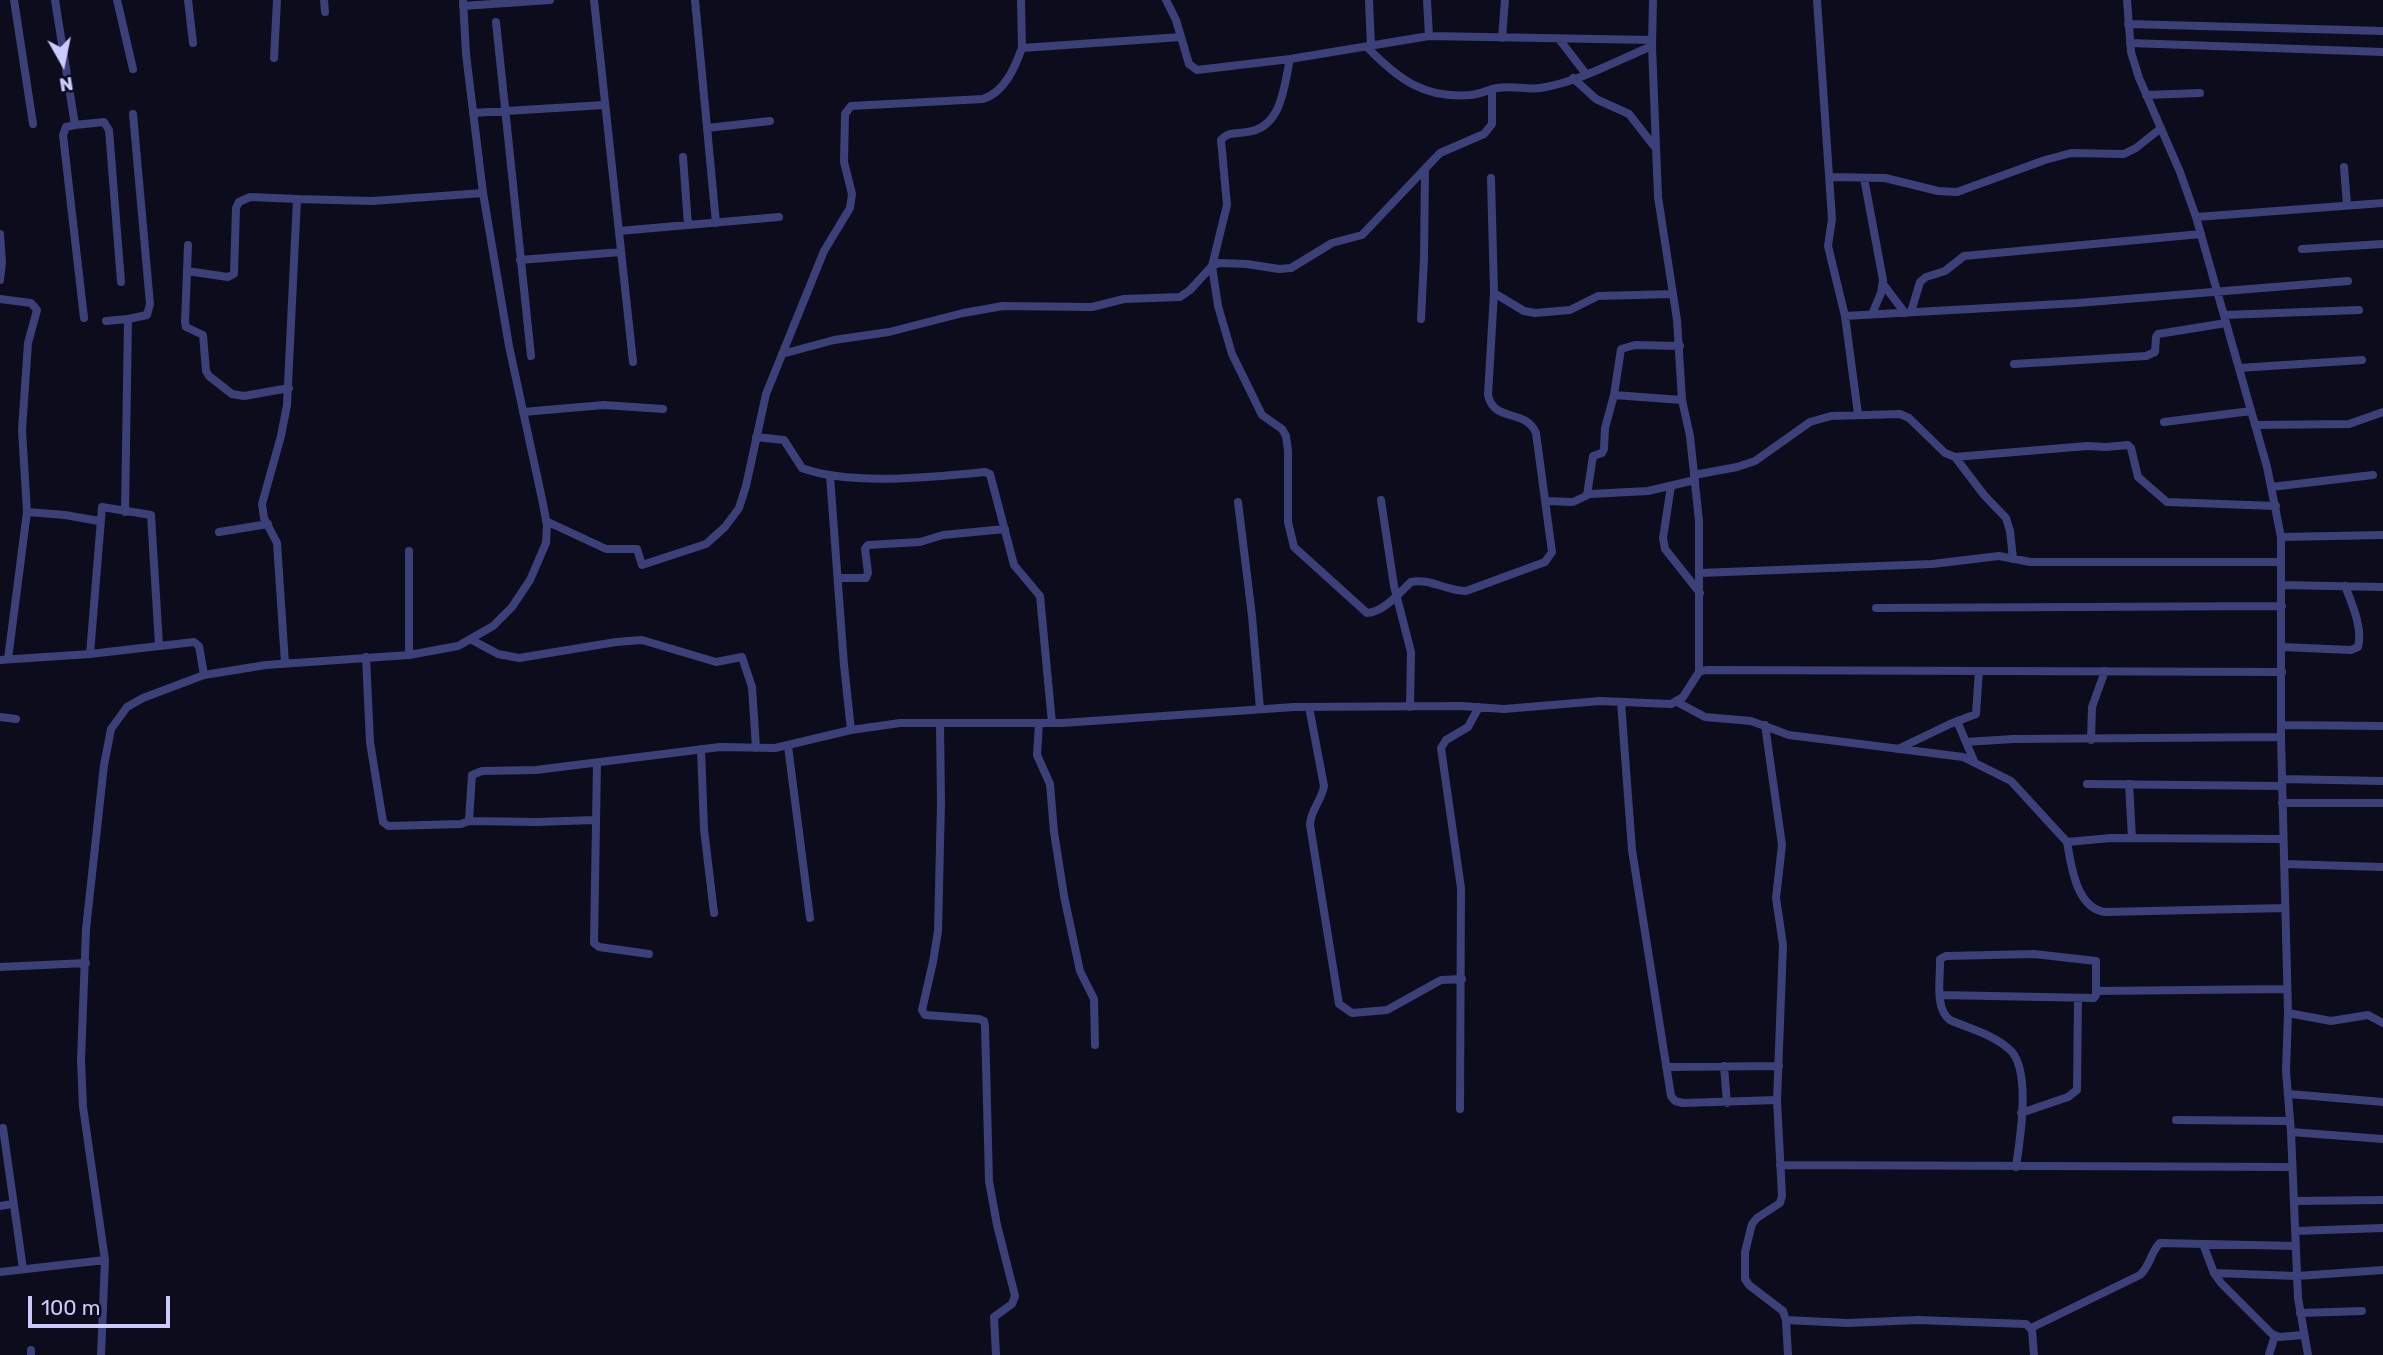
<!DOCTYPE html>
<html>
<head>
<meta charset="utf-8">
<style>
	body { margin:0 }
	#map { position:relative; width:2383px; height:1355px; overflow:hidden; background:#0d0c1c; font-family:Rubik,sans-serif }
	canvas { display:block }
	.north { position:absolute; left:28px; top:28px; width:70px; height:70px; -webkit-text-stroke:5px #0d0c1c; paint-order:stroke; rotate:171deg; font-size:19px; font-weight:700; line-height:28px; text-align:center; color:#cbccfc }
	.north::after { content:''; display:block; margin:auto; width:24px; height:32px; background:#cbccfc; clip-path:polygon(50% 0,100% 100%,50% 72%,0 100%) }
	.scale { position:absolute; left:28px; top:1296px; width:142px; height:32px; box-sizing:border-box; border:4px solid #cbccfc; border-top:0; padding-left:9px; font-size:21px; line-height:24px; white-space:nowrap; color:#cbccfc; -webkit-text-stroke:5px #0d0c1c; paint-order:stroke }
</style>
</head>
<body>
<div id="map">
<canvas width="2383" height="1355"></canvas>
<div class="north">N</div>
<div class="scale">100 m</div>
</div>
<script>
const ctx = document.querySelector('canvas').getContext('2d');
ctx.lineJoin = 'round';
function strokePath(path, color, width, dash) { ctx.strokeStyle = color; ctx.lineWidth = width; ctx.lineCap = dash ? 'butt' : 'round'; ctx.setLineDash(dash || []); ctx.stroke(path); }
strokePath(new Path2D(`
	M 14,0 L 33,124
	M 55,0 L 75,125 L 104,122 L 109,130 L 121,282
	M 117,0 L 133,69
	M 188,0 L 193,43
	M 324,0 L 325,12
	M 594,0 L 633,362
	M 695,0 L 716,223
	M 1021,0 L 1022,48
	M 1166,0 L 1176,20 L 1189,64 L 1197,70 L 1290,59 L 1429,36 L 1652,40
	M 1369,0 L 1371,47
	M 1427,0 L 1429,36
	M 1653,0 L 1652,46 L 1658,197 L 1677,320 L 1682,400 L 1690,436 L 1699,521 L 1699,672
	M 1817,0 L 1832,219 L 1828,246 L 1845,316 L 1858,414
	M 2127,0 L 2131,52 L 2139,78 L 2180,172 L 2196,217 L 2267,467 L 2281,537 L 2281,737 L 2288,1013 L 2286,1071 L 2291,1132 L 2383,1139
	M 463,6 L 550,0
	M 496,22 L 531,356
	M 2128,24 L 2383,31
	M 1502,38 L 1505,0
	M 1559,39 L 1586,74
	M 2130,43 L 2383,52
	M 1367,47 C 1398,79 1424,99 1471,95 C 1480,94 1488,90 1497,88 C 1511,85 1526,90 1540,88 C 1579,82 1616,61 1652,46
	M 274,58 L 277,0
	M 1290,59 C 1284,86 1282,128 1247,132 C 1237,134 1228,131 1221,140 L 1227,205 L 1212,266 L 1218,306 L 1232,354 L 1262,415 L 1282,429 L 1286,436 L 1288,451 L 1288,522 L 1294,547 L 1367,613 C 1384,612 1399,593 1411,582 C 1431,578 1446,591 1466,591 L 1545,562 L 1552,552 L 1536,433 C 1525,408 1494,423 1488,395 L 1494,293 L 1491,178
	M 1573,78 L 1596,99 L 1629,114 L 1654,146
	M 2146,95 L 2200,93
	M 473,113 L 605,105
	M 75,125 L 66,127 L 63,135 L 84,318
	M 707,128 L 770,121
	M 683,157 L 688,225
	M 2344,167 L 2347,205
	M 1830,177 L 1885,178 L 1938,191 L 1957,192 L 2045,160 L 2071,153 L 2124,154 L 2136,148 L 2161,128
	M 1864,178 L 1883,280 L 1881,293 L 1872,314
	M 2196,217 L 2383,203
	M 619,231 L 779,217
	M 0,234 L 2,262 L 0,280
	M 2302,249 L 2383,244
	M 520,260 L 621,252
	M 187,271 L 188,245
	M 1883,284 L 1905,313
	M 1494,293 L 1524,311 L 1535,313 L 1570,310 L 1598,296 L 1673,294
	M 0,299 L 31,303 L 37,310 L 28,343 L 22,430 L 27,512 L 8,659
	M 1911,312 L 1920,282 L 1926,277 L 1945,271 L 1964,256 L 2201,234
	M 2224,315 L 2359,310
	M 1845,316 L 2078,303 L 2348,281
	M 1421,319 L 1424,258 L 1425,169
	M 106,321 L 128,319
	M 782,354 L 834,340 L 889,332 L 963,313 L 1003,306 L 1092,307 L 1124,299 L 1180,297 L 1190,290 L 1212,266 L 1219,263 L 1247,264 L 1279,269 L 1291,268 L 1332,243 L 1362,235 L 1440,153 L 1484,134 L 1492,124 L 1492,89
	M 2014,364 L 2146,356 L 2155,352 L 2156,337 L 2158,334 L 2226,323
	M 2239,368 L 2362,360
	M 289,388 L 244,396 L 232,394 L 209,376 L 206,371 L 203,335 L 186,327 L 185,322 L 187,271 L 228,277 L 234,274 L 236,208 L 239,202 L 250,197 L 297,199
	M 1614,395 L 1682,400
	M 523,412 L 604,405 L 663,409
	M 2164,422 L 2251,411
	M 2255,425 L 2349,424 L 2383,412
	M 756,437 L 784,440 L 802,468 C 849,486 935,477 985,472 L 990,474 L 1014,565 L 1040,596 L 1052,723
	M 1955,457 L 1984,495 L 2006,518 L 2010,531 L 2013,559
	M 1694,475 L 1737,467 L 1755,461 L 1810,422 L 1831,416 L 1900,414 L 1909,418 L 1945,453 L 1955,457 L 2087,446 L 2106,447 L 2128,445 L 2131,448 L 2138,477 L 2167,502 L 2276,506
	M 830,476 L 844,665 L 851,730
	M 1671,486 L 1663,538 L 1665,549 L 1700,593
	M 2271,487 L 2373,475
	M 1587,495 L 1593,456 L 1602,453 L 1604,449 L 1605,428 L 1614,395 L 1621,349 L 1635,345 L 1680,346
	M 1381,500 L 1394,586 L 1411,652 L 1410,707
	M 1546,501 L 1573,502 L 1590,494 L 1648,491 L 1695,480
	M 1238,502 L 1252,616 L 1260,709
	M 27,512 L 65,515 L 99,521
	M 125,512 L 128,319 L 147,315 L 150,304 L 133,114
	M 546,521 L 606,549 L 637,549 L 642,565 L 706,544 L 725,527 L 739,508 L 746,486 L 766,394 L 824,251 L 850,208 L 852,194 L 844,162 L 845,114 L 851,106 L 983,99 C 1005,92 1015,67 1022,48 L 1181,37
	M 219,532 L 268,524
	M 2281,537 L 2383,535
	M 1700,573 L 1932,564 L 1999,556 L 2030,562 L 2281,562
	M 838,578 L 866,578 L 868,573 L 865,549 L 868,545 L 920,542 L 943,535 L 1005,529
	M 2281,585 L 2383,587
	M 1876,608 L 2282,606
	M 472,640 L 498,654 L 519,658 L 616,642 L 642,640 L 716,662 L 742,657 L 752,687 L 756,748
	M 2282,647 L 2351,650 L 2358,647 C 2363,628 2352,604 2345,586
	M 90,654 L 102,507 L 151,515 L 159,645
	M 409,655 L 409,551
	M 366,657 L 370,742 L 383,822 L 388,826 L 461,824 L 469,821 L 472,775 L 482,771 L 536,770 L 720,747 L 775,748 L 851,730 L 900,723 L 1062,723 L 1294,707 L 1461,706 L 1504,709 L 1600,701 L 1671,704 L 1683,697 L 1699,672 L 1706,670 L 2282,672
	M 0,660 L 90,654 L 194,642 L 199,646 L 204,675
	M 285,663 L 277,543 L 264,518 L 262,504 L 281,436 L 287,405 L 297,199 L 372,201 L 483,193
	M 1621,702 L 1632,850 L 1671,1096 L 1675,1101 L 1683,1103 L 1777,1100
	M 1677,702 L 1705,717 L 1751,721 L 1789,735 L 1963,757 L 2011,781 L 2067,842 L 2111,838 L 2283,839
	M 1309,707 L 1324,786 C 1322,800 1310,811 1310,825 L 1339,1004 L 1352,1013 L 1387,1010 L 1441,980 L 1462,979
	M 0,717 L 16,719
	M 1957,721 L 1974,761
	M 1039,723 L 1037,755 L 1050,784 L 1054,832 L 1064,896 L 1080,971 L 1094,999 L 1095,1045
	M 940,724 L 941,803 L 938,931 L 933,962 L 922,1010 L 925,1015 L 979,1019 L 984,1021 L 985,1026 L 989,1181 L 997,1225 L 1015,1296 L 1012,1304 L 994,1317 L 996,1355
	M 1765,725 L 1782,845 L 1776,898 L 1783,945 L 1777,1100 L 1782,1196 L 1780,1203 L 1757,1218 L 1752,1224 L 1745,1252 L 1745,1279 L 1749,1285 L 1783,1311 L 1786,1320 L 1788,1355
	M 2281,725 L 2383,726
	M 2091,740 L 2092,707 L 2105,671
	M 1966,742 L 2013,739 L 2281,737
	M 788,746 L 810,918
	M 701,749 L 704,829 L 714,913
	M 1898,749 L 1950,724 L 1976,714 L 1979,671
	M 597,763 L 594,943 L 599,947 L 649,954
	M 2282,779 L 2383,781
	M 2087,784 L 2282,786
	M 2129,784 L 2132,838
	M 2282,803 L 2383,803
	M 469,821 L 537,822 L 595,820
	M 2067,842 C 2071,865 2076,908 2105,912 L 2285,908
	M 2284,864 L 2383,867
	M 0,967 L 86,963
	M 2097,991 L 2286,989
	M 1940,995 L 2094,998 L 2096,995 L 2096,961 L 2034,954 L 1946,956 L 1940,959 L 1940,964 C 1940,981 1935,1009 1950,1020 C 1970,1029 1992,1034 2009,1049 C 2032,1068 2020,1139 2016,1167
	M 2288,1013 L 2331,1021 L 2368,1015 L 2383,1023
	M 1724,1066 L 1727,1103
	M 1666,1067 L 1779,1066
	M 2289,1094 L 2383,1102
	M 1460,1109 L 1461,888 L 1441,748 L 1446,740 L 1468,727 L 1479,707
	M 2021,1113 L 2068,1097 L 2077,1090 L 2078,998
	M 2176,1120 L 2289,1121
	M 3,1128 L 23,1269
	M 2291,1132 L 2298,1298 L 2308,1355
	M 1780,1165 L 2292,1167
	M 2294,1201 L 2383,1200
	M 0,1206 L 12,1204
	M 2295,1231 L 2383,1228
	M 2203,1244 L 2214,1273 L 2221,1283 L 2272,1334 L 2279,1337 L 2303,1335
	M 0,1272 L 105,1260
	M 2214,1273 L 2297,1276 L 2383,1270
	M 2300,1313 L 2362,1311
	M 1786,1320 L 1847,1323 L 1918,1320 L 2026,1324 L 2032,1330 L 2034,1355
	M 2031,1328 L 2140,1275 C 2151,1265 2151,1251 2160,1243 L 2296,1246
	M 31,1355 L 31,1350
	M 101,1355 L 105,1260 L 83,1107 L 81,1060 L 86,929 L 104,765 L 111,729 L 127,707 L 143,698 L 204,675 L 266,665 L 409,655 L 458,646 L 493,626 L 512,607 L 530,580 L 546,543 L 547,525 L 542,499 L 509,346 L 483,193 L 466,54 L 463,0
	M 2269,1355 L 2275,1335`), '#3b4078', 8);
</script>
</body>
</html>
